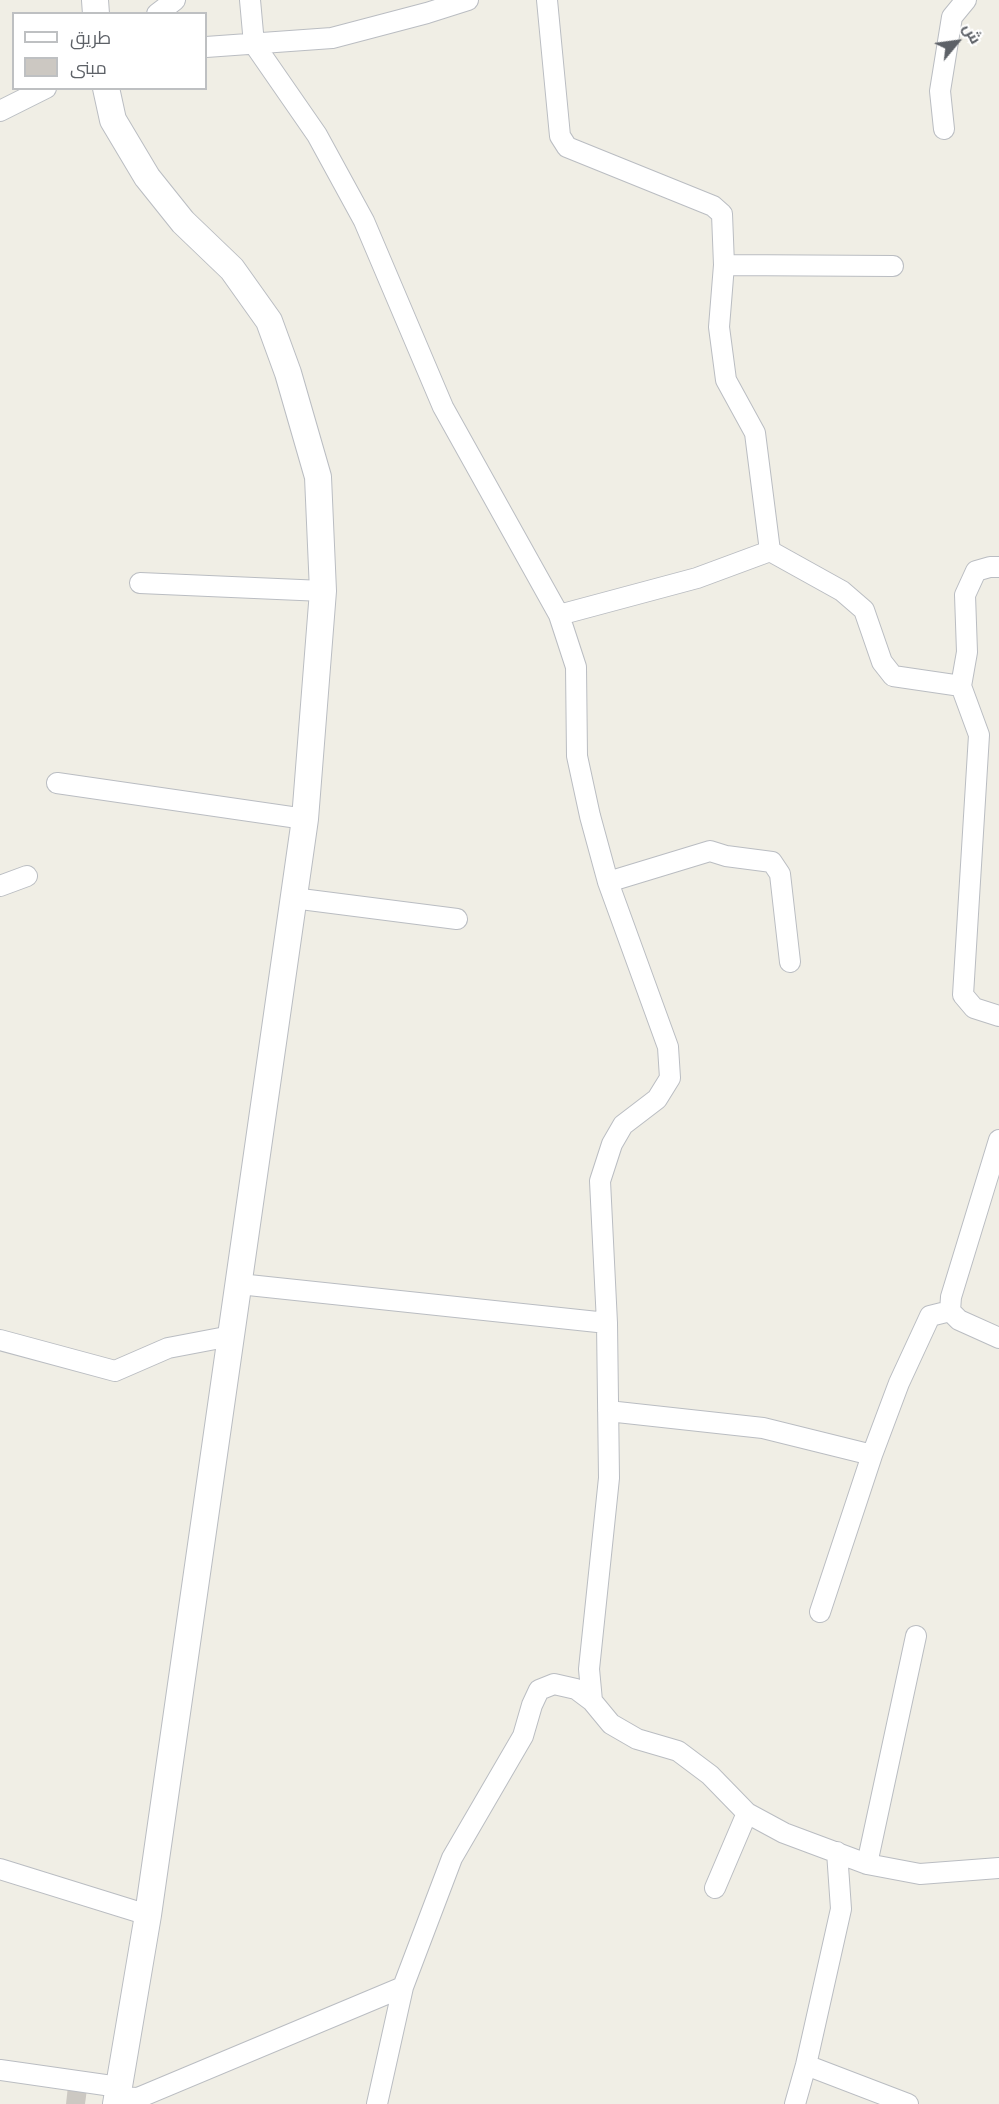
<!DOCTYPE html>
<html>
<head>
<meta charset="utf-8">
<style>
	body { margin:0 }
	#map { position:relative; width:999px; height:2104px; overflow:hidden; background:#f0eee5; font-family:"Titillium Web",Cairo,sans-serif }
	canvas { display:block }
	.legend { position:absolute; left:12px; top:12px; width:195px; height:78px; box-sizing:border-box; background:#fff; border:2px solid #bec0c2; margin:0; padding:8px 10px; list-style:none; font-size:18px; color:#5d6167 }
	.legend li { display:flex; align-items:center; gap:12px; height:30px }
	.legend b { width:30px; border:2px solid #bec0c2 }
	.north { position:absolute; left:927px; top:12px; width:60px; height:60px; -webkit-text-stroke:4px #fff; paint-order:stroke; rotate:61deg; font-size:16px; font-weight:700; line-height:24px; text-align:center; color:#5d6167 }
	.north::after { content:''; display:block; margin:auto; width:21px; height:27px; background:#5d6167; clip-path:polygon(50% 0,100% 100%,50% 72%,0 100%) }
</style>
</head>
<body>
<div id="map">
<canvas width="999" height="2104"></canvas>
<ul class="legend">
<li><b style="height:8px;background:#fff"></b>طريق</li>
<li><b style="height:16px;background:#ccc8c2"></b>مبنى</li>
</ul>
<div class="north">ش</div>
</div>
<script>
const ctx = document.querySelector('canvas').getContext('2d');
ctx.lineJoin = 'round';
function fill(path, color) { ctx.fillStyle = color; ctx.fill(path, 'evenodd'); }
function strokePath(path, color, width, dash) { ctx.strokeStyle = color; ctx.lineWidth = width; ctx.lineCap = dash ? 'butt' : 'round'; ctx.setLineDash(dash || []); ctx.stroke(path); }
fill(new Path2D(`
	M 68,2086 L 87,2089 L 85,2104 L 66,2104 Z`), '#ccc8c2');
const minor = new Path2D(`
	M 250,0 L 254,44 L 317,135 L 364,221 L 443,407 L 559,615 L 576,667 L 577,756 L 590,816 L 608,882 L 668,1047 L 670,1078 L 657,1099 L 623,1125 L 612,1144 L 600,1181 L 607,1323 L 609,1478 L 589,1669 L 592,1701
	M 547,0 L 560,136 L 567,147 L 713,206 L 722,214 L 724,265 L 719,327 L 726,380 L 755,433 L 770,551 L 842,591 L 864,610 L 882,662 L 893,676 L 961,686
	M 157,14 L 175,0
	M 206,47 L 332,38 L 427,13 L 468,0
	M 0,111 L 46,88
	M 944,129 L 940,91 L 952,17 L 966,0
	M 724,265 L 893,266
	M 999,567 L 990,567 L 976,571 L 965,595 L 967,652 L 961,686 L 979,735 L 963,995 L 974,1008 L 999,1016
	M 140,583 L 323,591
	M 559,615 L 697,578 L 770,551
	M 57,783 L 305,819
	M 608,882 L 710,851 L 726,856 L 772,862 L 780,874 L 790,962
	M 0,886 L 27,876
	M 293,898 L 457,919
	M 999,1140 L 951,1297 L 950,1311 L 959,1320 L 999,1338
	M 239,1284 L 607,1323
	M 0,1340 L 115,1371 L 168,1348 L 231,1336
	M 608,1411 L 763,1428 L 872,1455
	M 820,1612 L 872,1455 L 899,1383 L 930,1316 L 950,1311
	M 867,1864 L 916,1636
	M 0,1869 L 148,1915
	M 715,1888 L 747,1813
	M 806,2065 L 908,2104
	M 0,2070 L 119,2087
	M 117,2097 L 138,2098 L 403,1987 L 452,1858 L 523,1736 L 532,1705 L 539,1690 L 554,1684 L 576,1689 L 592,1701 L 611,1724 L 637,1739 L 678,1751 L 710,1775 L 747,1813 L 784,1833 L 867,1864 L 920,1874 L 999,1868
	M 377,2104 L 403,1987
	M 795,2104 L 806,2065 L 841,1909 L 837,1852`);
const tertiary = new Path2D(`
	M 95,0 L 96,14
	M 106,88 L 113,120 L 147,177 L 183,222 L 232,269 L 269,321 L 288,373 L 318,477 L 323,591 L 305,819 L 148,1915 L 116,2104`);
strokePath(minor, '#babdc2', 22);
strokePath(tertiary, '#babdc2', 28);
strokePath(minor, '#fff', 20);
strokePath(tertiary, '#fff', 26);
</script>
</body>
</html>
